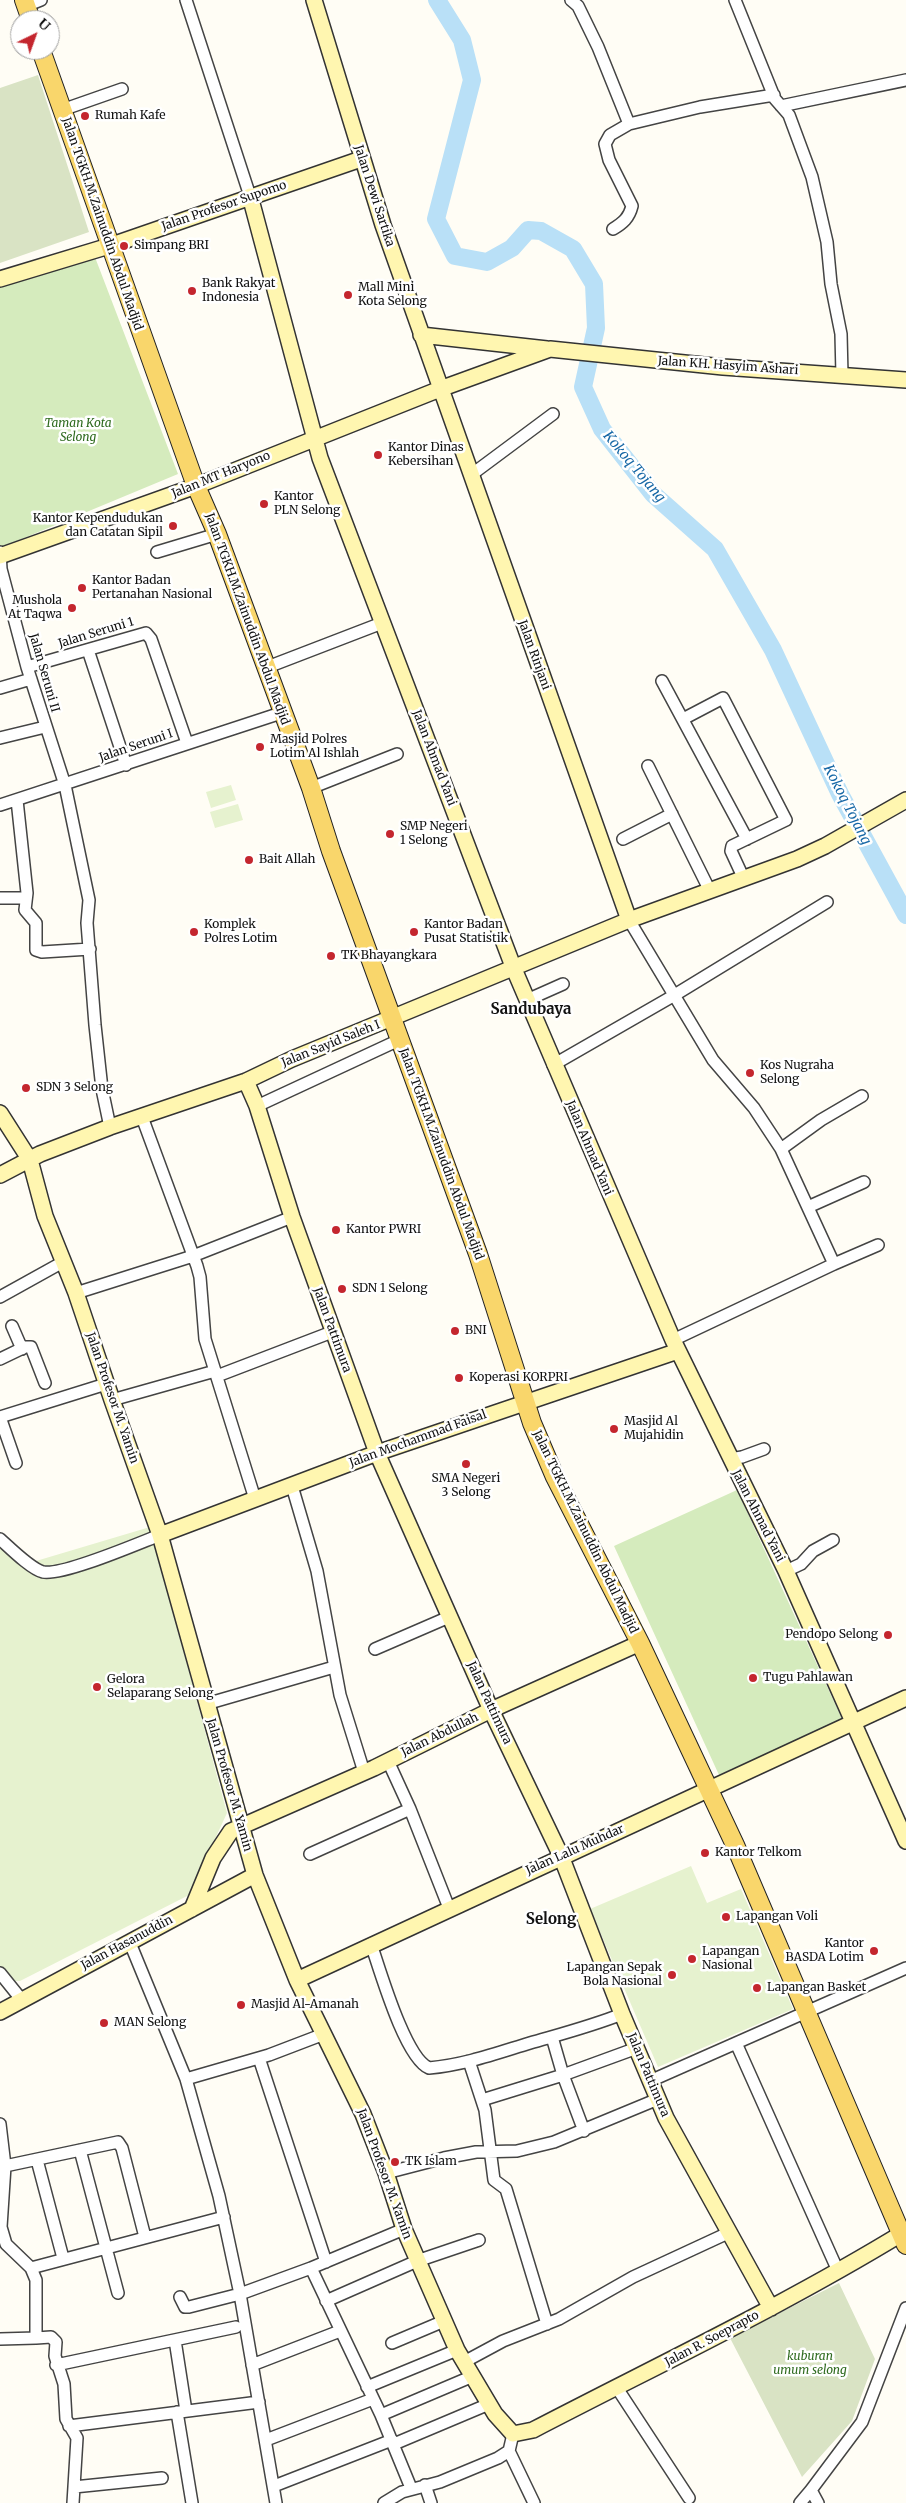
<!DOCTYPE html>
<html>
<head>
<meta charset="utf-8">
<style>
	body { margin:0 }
	#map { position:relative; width:906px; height:2503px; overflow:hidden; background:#fffdf5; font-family:Merriweather,serif }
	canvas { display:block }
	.north { position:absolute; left:10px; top:10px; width:50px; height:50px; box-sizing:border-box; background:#fff; border:1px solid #a0a0a0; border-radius:50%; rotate:42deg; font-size:14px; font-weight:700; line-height:20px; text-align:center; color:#111 }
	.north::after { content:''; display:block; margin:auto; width:18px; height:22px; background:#c4262e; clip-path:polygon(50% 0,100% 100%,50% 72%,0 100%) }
</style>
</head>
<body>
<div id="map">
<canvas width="906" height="2503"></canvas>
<div class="north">U</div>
</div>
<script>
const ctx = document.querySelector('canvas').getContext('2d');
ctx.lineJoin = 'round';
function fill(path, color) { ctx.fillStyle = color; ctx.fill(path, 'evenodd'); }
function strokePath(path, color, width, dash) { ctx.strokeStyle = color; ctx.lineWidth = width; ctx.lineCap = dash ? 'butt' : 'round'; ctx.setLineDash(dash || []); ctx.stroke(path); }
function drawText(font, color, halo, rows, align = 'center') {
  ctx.font = font + ' Merriweather,serif'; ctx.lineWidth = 5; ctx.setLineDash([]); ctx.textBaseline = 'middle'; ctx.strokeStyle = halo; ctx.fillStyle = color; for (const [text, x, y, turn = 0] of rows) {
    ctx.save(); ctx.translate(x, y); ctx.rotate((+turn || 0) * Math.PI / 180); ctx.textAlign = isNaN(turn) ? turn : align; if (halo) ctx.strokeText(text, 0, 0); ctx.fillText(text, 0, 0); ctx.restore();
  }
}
fill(new Path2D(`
	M 93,252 L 178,474 L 0,548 L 0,286 Z
	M 737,1490 L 842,1719 L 719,1775 L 614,1546 Z`), '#d5ebbd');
fill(new Path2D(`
	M 38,75 L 89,232 L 0,263 L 0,88 Z
	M 839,2283 L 875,2359 L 852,2421 L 802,2477 L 730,2338 Z`), '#d9e3c4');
fill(new Path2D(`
	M 231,785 L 236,800 L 211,808 L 206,792 Z
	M 238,804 L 243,820 L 215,828 L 210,812 Z
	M 150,1527 L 227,1813 L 189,1895 L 20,1981 L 0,1981 L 0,1535 L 36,1561 Z
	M 691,1866 L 707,1903 L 741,1889 L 793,2009 L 658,2067 L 590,1909 Z`), '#e6f2cf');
strokePath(new Path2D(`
	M 437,0 L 462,40 L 472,80 L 436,219 L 455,256 L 487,262 L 512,248 L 528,230 L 541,231 L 573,249 L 594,284 L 596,328 L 583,387 L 602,429 L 653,494 L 715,549 L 773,650 L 840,794 L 906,915`), '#b9e0f7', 18);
const street = new Path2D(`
	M 186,0 L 250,196
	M 571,0 L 578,6 L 598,47 L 629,124 L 700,107 L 774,95
	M 735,0 L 775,99 L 789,115 L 812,177 L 827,242 L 831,284 L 841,334 L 842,375
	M 26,6 L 41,0
	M 781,106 L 906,80
	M 62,110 L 122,89
	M 613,229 C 623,223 629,218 632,206 L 609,160 L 605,144 L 610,135 L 629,124
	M 471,475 L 553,414
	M 0,552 L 1,569 L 27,667 L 65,785 L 89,900 L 87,923 L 95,1025 L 102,1089 L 110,1127
	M 157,552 L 217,534
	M 88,650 L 126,765
	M 27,667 L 146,633 L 151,639 L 187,743
	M 265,668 L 382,623
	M 662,681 L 747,839
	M 0,688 L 31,679
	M 683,719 L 723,698 L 786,820 L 732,846 L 731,851 L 743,877
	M 0,738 L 45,727
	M 648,766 L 709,889
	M 311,788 L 397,754
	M 17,800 L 27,893 L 25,910 L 36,923 L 36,950 L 42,952 L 90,949
	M 0,805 L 281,713
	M 623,839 L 672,814
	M 0,898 L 26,898
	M 629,920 L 713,1060 L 754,1108 L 781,1149 L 834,1264 L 673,1340
	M 527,1000 L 563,984
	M 553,1065 L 673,996 L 827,902
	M 257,1106 L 399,1040
	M 142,1117 L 197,1266 L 200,1277 L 205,1339 L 255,1499
	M 781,1149 L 821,1120 L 862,1096
	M 808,1207 L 864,1182
	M 834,1264 L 878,1245
	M 76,1293 L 193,1256 L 292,1217
	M 0,1297 L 63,1262
	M 12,1326 L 22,1349
	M 0,1359 L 25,1347 L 31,1347 L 45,1383
	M 217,1376 L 332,1332
	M 112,1400 L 215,1371
	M 0,1417 L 106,1384
	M 0,1417 L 16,1463
	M 730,1459 L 742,1457 L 764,1449
	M 292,1486 L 317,1571 L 340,1695 L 364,1772
	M 0,1539 C 10,1548 31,1569 43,1572 C 63,1576 139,1543 160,1535
	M 786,1571 L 801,1564 L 813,1551 L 833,1540
	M 375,1649 L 449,1617
	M 206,1704 L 334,1667
	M 388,1761 L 410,1809 L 449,1908
	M 310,1854 L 410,1809
	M 130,1943 L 186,2079 L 219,2196 L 240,2294 L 311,2268 L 404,2229
	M 371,1944 C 380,1970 405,2058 429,2068 C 464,2065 497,2053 530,2043 C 561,2034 592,2026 622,2014
	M 0,1973 L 21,1999
	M 552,2037 L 563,2075 L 584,2131
	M 736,2043 L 838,2271
	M 259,2058 L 326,2262
	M 469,2061 L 485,2110 L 494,2180 L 506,2189 L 547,2324
	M 186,2079 L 269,2055 L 324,2034
	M 650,2081 L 906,1968
	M 482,2100 L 563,2075 L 637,2048
	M 0,2124 L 5,2166 L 1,2227 L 6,2244 L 31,2268 L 36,2280 L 36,2338 L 51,2337 L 56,2342 L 55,2356 L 64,2384 L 66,2419 L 77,2438 L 73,2503
	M 80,2150 L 118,2293
	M 37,2160 L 63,2258
	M 5,2166 L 118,2142 L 122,2148 L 145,2237
	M 386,2173 L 444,2158 L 476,2152 L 517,2151 L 554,2142 L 658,2099
	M 31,2268 L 224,2217
	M 311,2268 L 381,2415 L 411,2488
	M 180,2297 L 185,2307 L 189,2307 L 240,2294 L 276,2503
	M 326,2301 L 417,2261 L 479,2240
	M 0,2339 L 36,2338
	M 175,2340 L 186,2411
	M 392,2343 L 444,2321
	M 464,2362 L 503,2341 L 559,2319 L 633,2277 L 728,2233
	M 56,2365 L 236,2327
	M 252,2365 L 340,2331
	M 367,2387 L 457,2350
	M 617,2388 L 689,2498
	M 177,2412 L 192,2503
	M 381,2415 L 473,2376
	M 69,2426 L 259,2402
	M 266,2440 L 373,2399
	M 394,2444 L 489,2404
	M 509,2451 L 534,2503
	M 425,2485 L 431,2503
	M 274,2486 L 392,2440
	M 74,2487 L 162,2478
	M 384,2503 L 402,2492 L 440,2482 L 498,2458 L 509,2451 L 513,2434
	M 800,2503 L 811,2490
	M 818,2503 L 811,2490 L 862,2422 L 906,2308`);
const secondary = new Path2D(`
	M 314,0 L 383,225 L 629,920
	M 250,196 L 320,458 L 514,969 L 673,1340 L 786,1571 L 906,1841
	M 0,279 L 109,246 L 361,159
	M 421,335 L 547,349
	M 0,556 L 196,486 L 440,389 L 550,349 L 723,367 L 906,380
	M 246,1081 L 257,1106 L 292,1217 L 377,1453 L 491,1710 L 561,1856 L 622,2014 L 666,2118 L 771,2308
	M 0,1113 L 30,1160 L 45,1216 L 76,1293 L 112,1400 L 160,1535 L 255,1875 L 297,1980 L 363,2114 L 386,2173 L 404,2229 L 457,2350 L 495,2414 L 513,2434 L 533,2430 C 658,2365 785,2305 906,2231
	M 0,1175 L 40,1154 L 110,1127 L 246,1081 L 292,1059 L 629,920 L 797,859 L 825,846 L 906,800
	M 160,1535 L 377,1453 L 678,1351
	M 192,1909 L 213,1858 L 231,1831 L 374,1768 L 491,1710 L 640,1643
	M 297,1980 L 906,1698
	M 0,2012 L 255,1875`);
const primary = new Path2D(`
	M 24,0 L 31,20
	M 41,50 L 196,486 L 217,534 L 311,788 L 331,851 L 478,1254 L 532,1423 L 555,1477 L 640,1643 L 735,1845 L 906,2245`);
strokePath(street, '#444', 14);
strokePath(secondary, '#333', 18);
strokePath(primary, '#222', 20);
strokePath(street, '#fff', 11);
strokePath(secondary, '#fff6b0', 15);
strokePath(primary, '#f9d66b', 18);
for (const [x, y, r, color] of [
	[85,116,5,"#c4262e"],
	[124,246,5,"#c4262e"],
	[192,291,5,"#c4262e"],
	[348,295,5,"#c4262e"],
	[378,455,5,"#c4262e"],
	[264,504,5,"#c4262e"],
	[173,526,5,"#c4262e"],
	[82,588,5,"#c4262e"],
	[72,608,5,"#c4262e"],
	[260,747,5,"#c4262e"],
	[390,834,5,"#c4262e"],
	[249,860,5,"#c4262e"],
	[194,932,5,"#c4262e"],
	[414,932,5,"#c4262e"],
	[331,956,5,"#c4262e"],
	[750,1073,5,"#c4262e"],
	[26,1088,5,"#c4262e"],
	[336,1230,5,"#c4262e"],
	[342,1289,5,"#c4262e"],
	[455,1331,5,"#c4262e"],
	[459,1378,5,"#c4262e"],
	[614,1429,5,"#c4262e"],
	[466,1464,5,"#c4262e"],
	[888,1635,5,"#c4262e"],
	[753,1678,5,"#c4262e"],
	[97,1687,5,"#c4262e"],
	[705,1853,5,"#c4262e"],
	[726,1917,5,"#c4262e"],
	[874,1951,5,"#c4262e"],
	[692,1959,5,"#c4262e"],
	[672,1975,5,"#c4262e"],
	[757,1988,5,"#c4262e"],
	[241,2005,5,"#c4262e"],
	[104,2023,5,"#c4262e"],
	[395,2162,5,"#c4262e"]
]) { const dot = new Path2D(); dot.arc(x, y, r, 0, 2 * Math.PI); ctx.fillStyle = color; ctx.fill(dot); strokePath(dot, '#fff', 2); }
drawText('12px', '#111', '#fff', [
	["Rumah Kafe",95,116],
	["Simpang BRI",134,246],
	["Bank Rakyat",202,284],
	["Indonesia",202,298],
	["Mall Mini",358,288],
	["Kota Selong",358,302],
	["Kantor Dinas",388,448],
	["Kebersihan",388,462],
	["Kantor",274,497],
	["PLN Selong",274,511],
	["Kantor Kependudukan",163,519,"right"],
	["dan Catatan Sipil",163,533,"right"],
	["Kantor Badan",92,581],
	["Pertanahan Nasional",92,595],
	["Mushola",62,601,"right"],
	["At Taqwa",62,615,"right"],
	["Masjid Polres",270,740],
	["Lotim Al Ishlah",270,754],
	["SMP Negeri",400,827],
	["1 Selong",400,841],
	["Bait Allah",259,860],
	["Komplek",204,925],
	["Polres Lotim",204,939],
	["Kantor Badan",424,925],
	["Pusat Statistik",424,939],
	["TK Bhayangkara",341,956],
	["Kos Nugraha",760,1066],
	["Selong",760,1080],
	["SDN 3 Selong",36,1088],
	["Kantor PWRI",346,1230],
	["SDN 1 Selong",352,1289],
	["BNI",465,1331],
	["Koperasi KORPRI",469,1378],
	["Masjid Al",624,1422],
	["Mujahidin",624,1436],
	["SMA Negeri",466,1479,"center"],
	["3 Selong",466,1493,"center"],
	["Pendopo Selong",878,1635,"right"],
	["Tugu Pahlawan",763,1678],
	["Gelora",107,1680],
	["Selaparang Selong",107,1694],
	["Kantor Telkom",715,1853],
	["Lapangan Voli",736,1917],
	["Kantor",864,1944,"right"],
	["BASDA Lotim",864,1958,"right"],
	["Lapangan",702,1952],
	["Nasional",702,1966],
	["Lapangan Sepak",662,1968,"right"],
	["Bola Nasional",662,1982,"right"],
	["Lapangan Basket",767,1988],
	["Masjid Al-Amanah",251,2005],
	["MAN Selong",114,2023],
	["TK Islam",405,2162]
], 'left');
drawText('12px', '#111', '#fff', [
	["Jalan Dewi Sartika",374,196,72],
	["Jalan Profesor Supomo",224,206,-19],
	["Jalan TGKH.M.Zainuddin Abdul Madjid",102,224,71],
	["Jalan KH. Hasyim Ashari",728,366,4],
	["Jalan MT Haryono",221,475,-22],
	["Jalan TGKH.M.Zainuddin Abdul Madjid",247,619,70],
	["Jalan Seruni 1",96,633,-17],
	["Jalan Rinjani",534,655,70],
	["Jalan Seruni II",44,673,74],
	["Jalan Seruni I",136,746,-19],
	["Jalan Ahmad Yani",434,758,69],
	["Jalan Sayid Saleh I",331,1044,-22],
	["Jalan Ahmad Yani",589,1148,67],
	["Jalan TGKH.M.Zainuddin Abdul Madjid",441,1154,70],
	["Jalan Pattimura",332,1330,70],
	["Jalan Profesor M. Yamin",112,1398,71],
	["Jalan Mochammad Faisal",418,1439,-20],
	["Jalan Ahmad Yani",758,1516,63],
	["Jalan TGKH.M.Zainuddin Abdul Madjid",585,1532,64],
	["Jalan Pattimura",489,1703,65],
	["Jalan Abdullah",440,1735,-26],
	["Jalan Profesor M. Yamin",229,1785,74],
	["Jalan Lalu Muhdar",575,1850,-24],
	["Jalan Hasanuddin",127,1943,-28],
	["Jalan Pattimura",648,2075,67],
	["Jalan Profesor M. Yamin",384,2174,70],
	["Jalan R. Soeprapto",712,2339,-28]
]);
drawText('italic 12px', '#2f6b1f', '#fff', [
	["Taman Kota",78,424],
	["Selong",78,438],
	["kuburan",810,2357],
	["umum selong",810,2371]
]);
drawText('italic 14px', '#1768a6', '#fff', [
	["Kokoq Tojang",634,467,50],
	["Kokoq Tojang",847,805,63]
]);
drawText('bold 15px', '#111', '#fff', [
	["Sandubaya",531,1010],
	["Selong",551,1920]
]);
</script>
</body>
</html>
